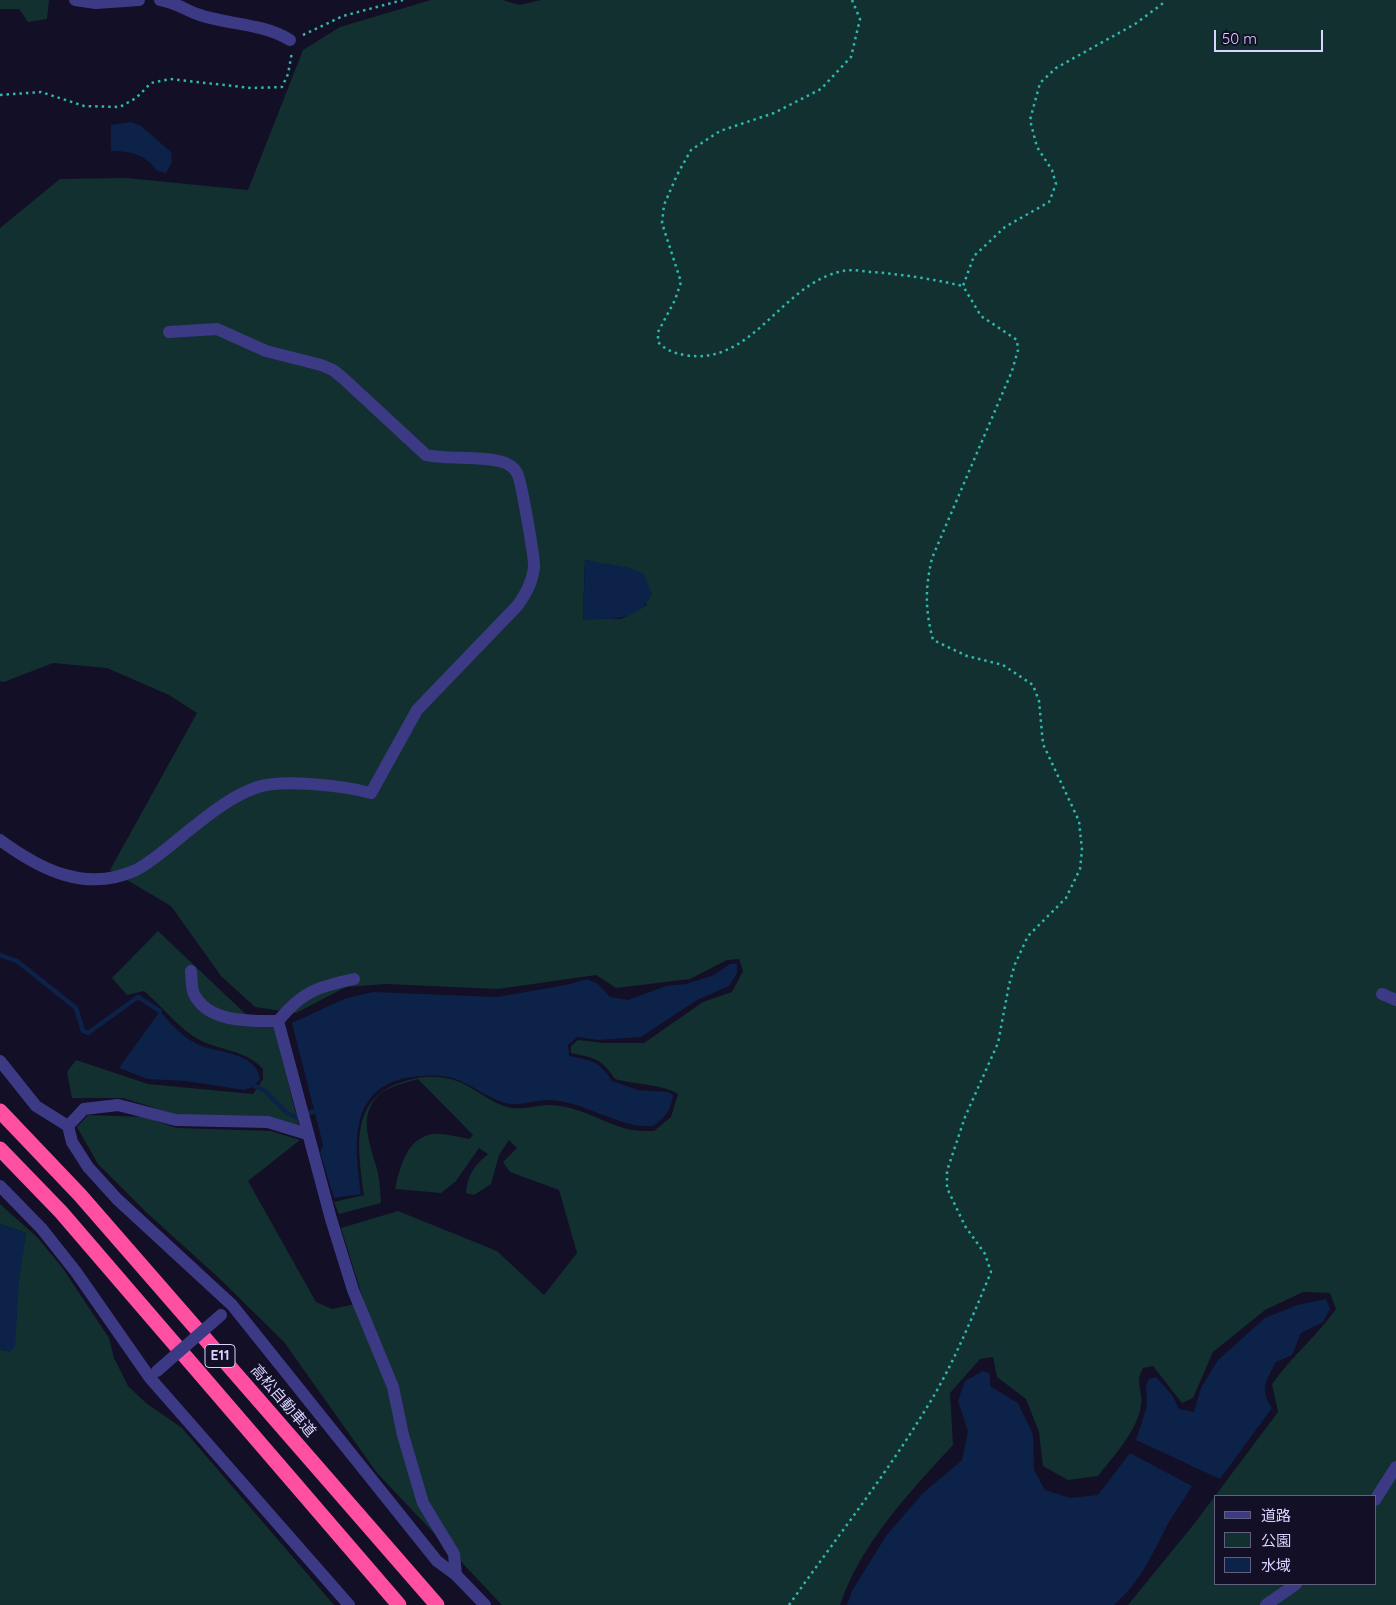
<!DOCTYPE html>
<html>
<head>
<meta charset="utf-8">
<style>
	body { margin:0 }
	#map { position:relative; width:1396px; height:1605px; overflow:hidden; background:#130f26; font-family:Quicksand,"Noto Sans JP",sans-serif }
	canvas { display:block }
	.legend { position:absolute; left:1214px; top:1495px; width:162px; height:90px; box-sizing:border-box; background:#130f26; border:1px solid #625e7d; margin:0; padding:6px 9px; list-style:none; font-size:15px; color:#d9d4ff }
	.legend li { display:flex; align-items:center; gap:10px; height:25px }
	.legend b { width:25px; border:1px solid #625e7d }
	.scale { position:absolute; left:1214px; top:30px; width:109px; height:22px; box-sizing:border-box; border:2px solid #d9d4ff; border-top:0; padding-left:6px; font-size:15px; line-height:18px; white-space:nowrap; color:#d9d4ff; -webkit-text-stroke:4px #130f26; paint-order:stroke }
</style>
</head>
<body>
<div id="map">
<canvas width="1396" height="1605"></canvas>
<ul class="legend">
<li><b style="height:6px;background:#3d3a85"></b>道路</li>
<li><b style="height:14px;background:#12302f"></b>公園</li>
<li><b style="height:14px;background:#0c2248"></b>水域</li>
</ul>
<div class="scale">50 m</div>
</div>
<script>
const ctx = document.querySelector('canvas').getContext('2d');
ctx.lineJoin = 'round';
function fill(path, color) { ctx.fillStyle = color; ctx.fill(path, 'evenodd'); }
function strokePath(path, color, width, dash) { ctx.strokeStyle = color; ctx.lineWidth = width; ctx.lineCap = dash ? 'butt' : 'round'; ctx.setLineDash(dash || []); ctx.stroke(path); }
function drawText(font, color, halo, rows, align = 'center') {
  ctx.font = font + ' Quicksand,"Noto Sans JP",sans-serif'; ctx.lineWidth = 4; ctx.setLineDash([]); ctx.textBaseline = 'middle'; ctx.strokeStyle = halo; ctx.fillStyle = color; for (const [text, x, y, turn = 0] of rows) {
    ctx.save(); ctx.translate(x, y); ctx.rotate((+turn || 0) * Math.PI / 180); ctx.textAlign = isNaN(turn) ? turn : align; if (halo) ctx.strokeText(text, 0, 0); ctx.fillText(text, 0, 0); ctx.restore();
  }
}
fill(new Path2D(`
	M 0,0 L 49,0 L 47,19 L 28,22 L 19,9 L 0,9 Z
	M 431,0 L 503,0 L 519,5 L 541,0 L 1396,0 L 1396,1605 L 1128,1605 L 1194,1524 L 1278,1412 L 1272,1384 C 1291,1357 1317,1336 1336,1309 L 1330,1293 L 1303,1292 L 1265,1310 L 1213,1352 L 1193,1398 L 1182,1403 L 1153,1366 L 1143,1368 C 1134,1384 1144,1391 1141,1406 C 1137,1431 1113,1457 1098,1476 L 1068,1480 L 1043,1466 L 1039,1432 L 1026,1399 L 997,1377 L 993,1357 L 980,1359 L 950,1393 L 953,1445 C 909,1493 861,1543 840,1605 L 502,1605 L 377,1473 L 284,1342 L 220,1279 L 146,1212 L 98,1164 L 77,1127 L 88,1115 L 144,1117 L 177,1128 L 271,1131 L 300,1140 L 248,1181 L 316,1302 L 332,1309 L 364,1302 L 341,1228 L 398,1211 L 497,1251 L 544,1295 L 577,1253 L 559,1190 L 510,1172 L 503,1162 L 517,1148 L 509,1140 L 499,1155 L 491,1184 L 474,1195 L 466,1193 C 468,1174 474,1166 488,1154 L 479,1148 L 456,1181 L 441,1193 L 395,1189 C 400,1168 406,1138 433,1134 C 443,1133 458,1137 469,1139 L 473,1135 L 418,1079 C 405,1083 385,1087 376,1098 C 358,1119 371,1146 377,1169 C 380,1180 380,1192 381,1203 L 339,1214 L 334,1202 L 364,1195 C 358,1148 348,1098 405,1081 C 422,1076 439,1075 457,1081 C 473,1087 487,1100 504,1106 C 520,1112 536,1104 552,1105 C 583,1108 597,1120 624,1128 C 633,1131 645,1131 654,1131 L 671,1117 L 678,1094 C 665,1085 633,1084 615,1079 C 601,1058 594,1058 571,1053 L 571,1046 L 578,1040 L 604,1043 L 644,1043 L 703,1002 L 732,992 L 743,971 L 739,959 L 727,960 L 690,979 L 616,988 L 596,975 L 498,989 L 386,984 L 346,987 L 296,1013 L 255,1007 L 221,976 L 171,906 L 110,870 L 197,713 L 169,695 L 107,668 L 53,663 L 4,682 L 0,681 L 0,228 L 60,179 L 126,178 L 248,190 L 303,50 L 340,27 ZM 585,560 L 602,564 L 647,605 L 621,619 L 583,619 ZM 1215,1496 L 1375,1496 L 1375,1584 L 1215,1584 Z
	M 158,931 L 253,1021 L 274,1027 L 299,1126 L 181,1116 L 123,1098 L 72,1098 L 67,1072 L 76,1060 L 148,1084 L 253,1094 L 263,1079 L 263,1069 C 246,1050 221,1051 200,1040 C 180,1030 162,1006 144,991 L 127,995 L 112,978 Z
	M 0,1204 L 37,1237 L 62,1267 L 109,1338 L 114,1358 L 128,1386 L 146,1403 L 182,1428 L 334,1605 L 0,1605 L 0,1349 L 5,1351 L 26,1233 L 0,1224 Z`), '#12302f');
fill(new Path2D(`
	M 131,122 L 141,126 L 171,152 L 172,162 L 166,173 L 157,171 C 145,154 131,151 111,151 L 111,125 Z
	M 585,560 L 630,568 L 644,574 L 652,594 C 639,623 610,618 583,620 Z
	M 730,964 L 737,964 L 737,973 L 729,986 L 697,1000 L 641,1037 L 598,1040 L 577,1037 L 568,1045 L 569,1056 C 592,1061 599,1060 612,1081 L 638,1090 L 668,1092 L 673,1095 C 671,1110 665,1118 653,1126 C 644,1126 635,1126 626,1123 C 601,1116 578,1102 551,1100 C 535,1099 518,1108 502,1102 C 487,1097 473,1086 458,1080 C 441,1074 423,1075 406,1078 C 347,1090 355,1148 361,1194 L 334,1198 L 320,1152 L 323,1145 L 292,1023 L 344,999 L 373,992 L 497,997 L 566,985 L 587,979 L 598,984 L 610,997 L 628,1000 L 666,986 L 686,984 L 714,975 Z
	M 160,1011 C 171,1024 183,1038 199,1045 C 219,1053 256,1052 260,1079 L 253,1087 L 244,1090 L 186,1081 L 148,1079 L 119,1068 Z
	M 0,1224 L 26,1233 L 19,1282 L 15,1346 L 10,1352 L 0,1349 Z
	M 1326,1299 L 1330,1309 L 1323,1322 L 1301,1333 L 1292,1355 L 1276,1362 C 1266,1381 1259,1389 1272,1408 L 1220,1479 L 1136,1440 L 1147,1406 L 1146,1385 L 1149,1379 L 1156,1377 L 1172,1395 L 1179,1409 L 1194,1412 L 1201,1388 L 1218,1360 L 1265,1318 L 1297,1305 Z
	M 983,1371 L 990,1374 L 990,1386 L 1018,1403 L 1033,1434 L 1034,1470 L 1045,1490 L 1070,1498 L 1098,1495 L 1130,1453 L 1192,1486 C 1185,1498 1176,1510 1169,1522 C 1153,1552 1141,1582 1114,1605 L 847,1605 L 852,1591 L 886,1536 L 922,1494 L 962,1460 L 968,1431 L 958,1401 L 965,1381 Z`), '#0c2248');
strokePath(new Path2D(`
	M 0,955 L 17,961 L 76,1008 L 83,1031 L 88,1033 L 138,997 L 160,1011
	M 249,1083 L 265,1091 L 287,1113 L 296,1117 L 319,1110`), '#0c2248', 4.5);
strokePath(new Path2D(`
	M 852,0 L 860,19 L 851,57 L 821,89 L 774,113 L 720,131 L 691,150 L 677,175 L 664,205 L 662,223 L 681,282 L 675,300 L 658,332 L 658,342 C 666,350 673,353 685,355 C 753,367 781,283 843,271 C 851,269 861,271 870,272 C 902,274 932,279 963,286
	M 303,35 L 343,16 L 403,0
	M 0,95 L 41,92 L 84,106 L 120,107 L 136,98 L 151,83 L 170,79 L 251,88 L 282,87 L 288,74 L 292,52
	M 789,1605 C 834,1541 883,1479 924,1412 C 952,1368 971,1320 991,1272 L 985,1254 L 965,1226 L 947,1188 L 947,1171 L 965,1117 L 998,1043 L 1009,985 L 1015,964 L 1028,936 L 1066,898 L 1080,869 L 1082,850 L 1079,821 L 1043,744 L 1039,701 L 1033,685 L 1003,665 L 967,656 L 933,640 C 925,609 925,589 932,558 L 1012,371 L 1018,350 L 1017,340 L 981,316 L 963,286 L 974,256 L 1005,227 L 1049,202 L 1056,184 L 1052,170 L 1037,147 L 1030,120 L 1040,83 L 1056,68 L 1135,24 L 1162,4 L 1164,0`), '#2fb8b0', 2.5, [2.5, 4]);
strokePath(new Path2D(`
	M 75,0 L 96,3 L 139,0
	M 160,0 C 175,2 185,10 200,15 C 229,25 263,23 290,40
	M 0,840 C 41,870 86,893 136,870 C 154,861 180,837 197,824 C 215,810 233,796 255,788 C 281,778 344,786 371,793 L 417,710 L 518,605 C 526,593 532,583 534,568 C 535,560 521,479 517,473 C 516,471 512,466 509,465 C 497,455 446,460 426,455 L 344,379 L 333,370 L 321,365 L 266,351 L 217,329 L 169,332
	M 191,971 C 192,978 191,988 194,994 C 208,1023 251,1021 278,1021
	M 1382,994 L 1396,1000
	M 278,1021 L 331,1219 L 353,1290 L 393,1387 L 403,1435 L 423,1503 L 454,1554 L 456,1575
	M 278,1021 C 303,991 317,987 354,979
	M 0,1061 L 36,1106 L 68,1126 L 72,1142 L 88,1167 L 117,1199 L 232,1305 L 437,1561 L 456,1575 L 485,1605
	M 68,1126 L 84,1109 L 118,1105 L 176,1120 L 268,1122 L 307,1134
	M 0,1186 L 42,1229 L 76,1272 L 150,1378 L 349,1605
	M 1375,1500 L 1396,1467
	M 1266,1605 L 1296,1584`), '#3d3a85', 12);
strokePath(new Path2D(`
	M 0,1111 L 80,1195 L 437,1605
	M 0,1149 L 61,1212 L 399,1605`), '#ff4fa3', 15);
strokePath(new Path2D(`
	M 157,1371 L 221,1315`), '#3d3a85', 12);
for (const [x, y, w] of [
	[220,1356,30]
]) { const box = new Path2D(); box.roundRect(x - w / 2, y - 11.5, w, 23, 4); ctx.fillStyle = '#130f26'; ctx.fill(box); strokePath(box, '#d9d4ff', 1); }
drawText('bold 14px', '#d9d4ff', null, [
	["E11",220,1356]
]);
drawText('15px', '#d9d4ff', '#130f26', [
	["高松自動車道",283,1401,49]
]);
</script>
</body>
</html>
